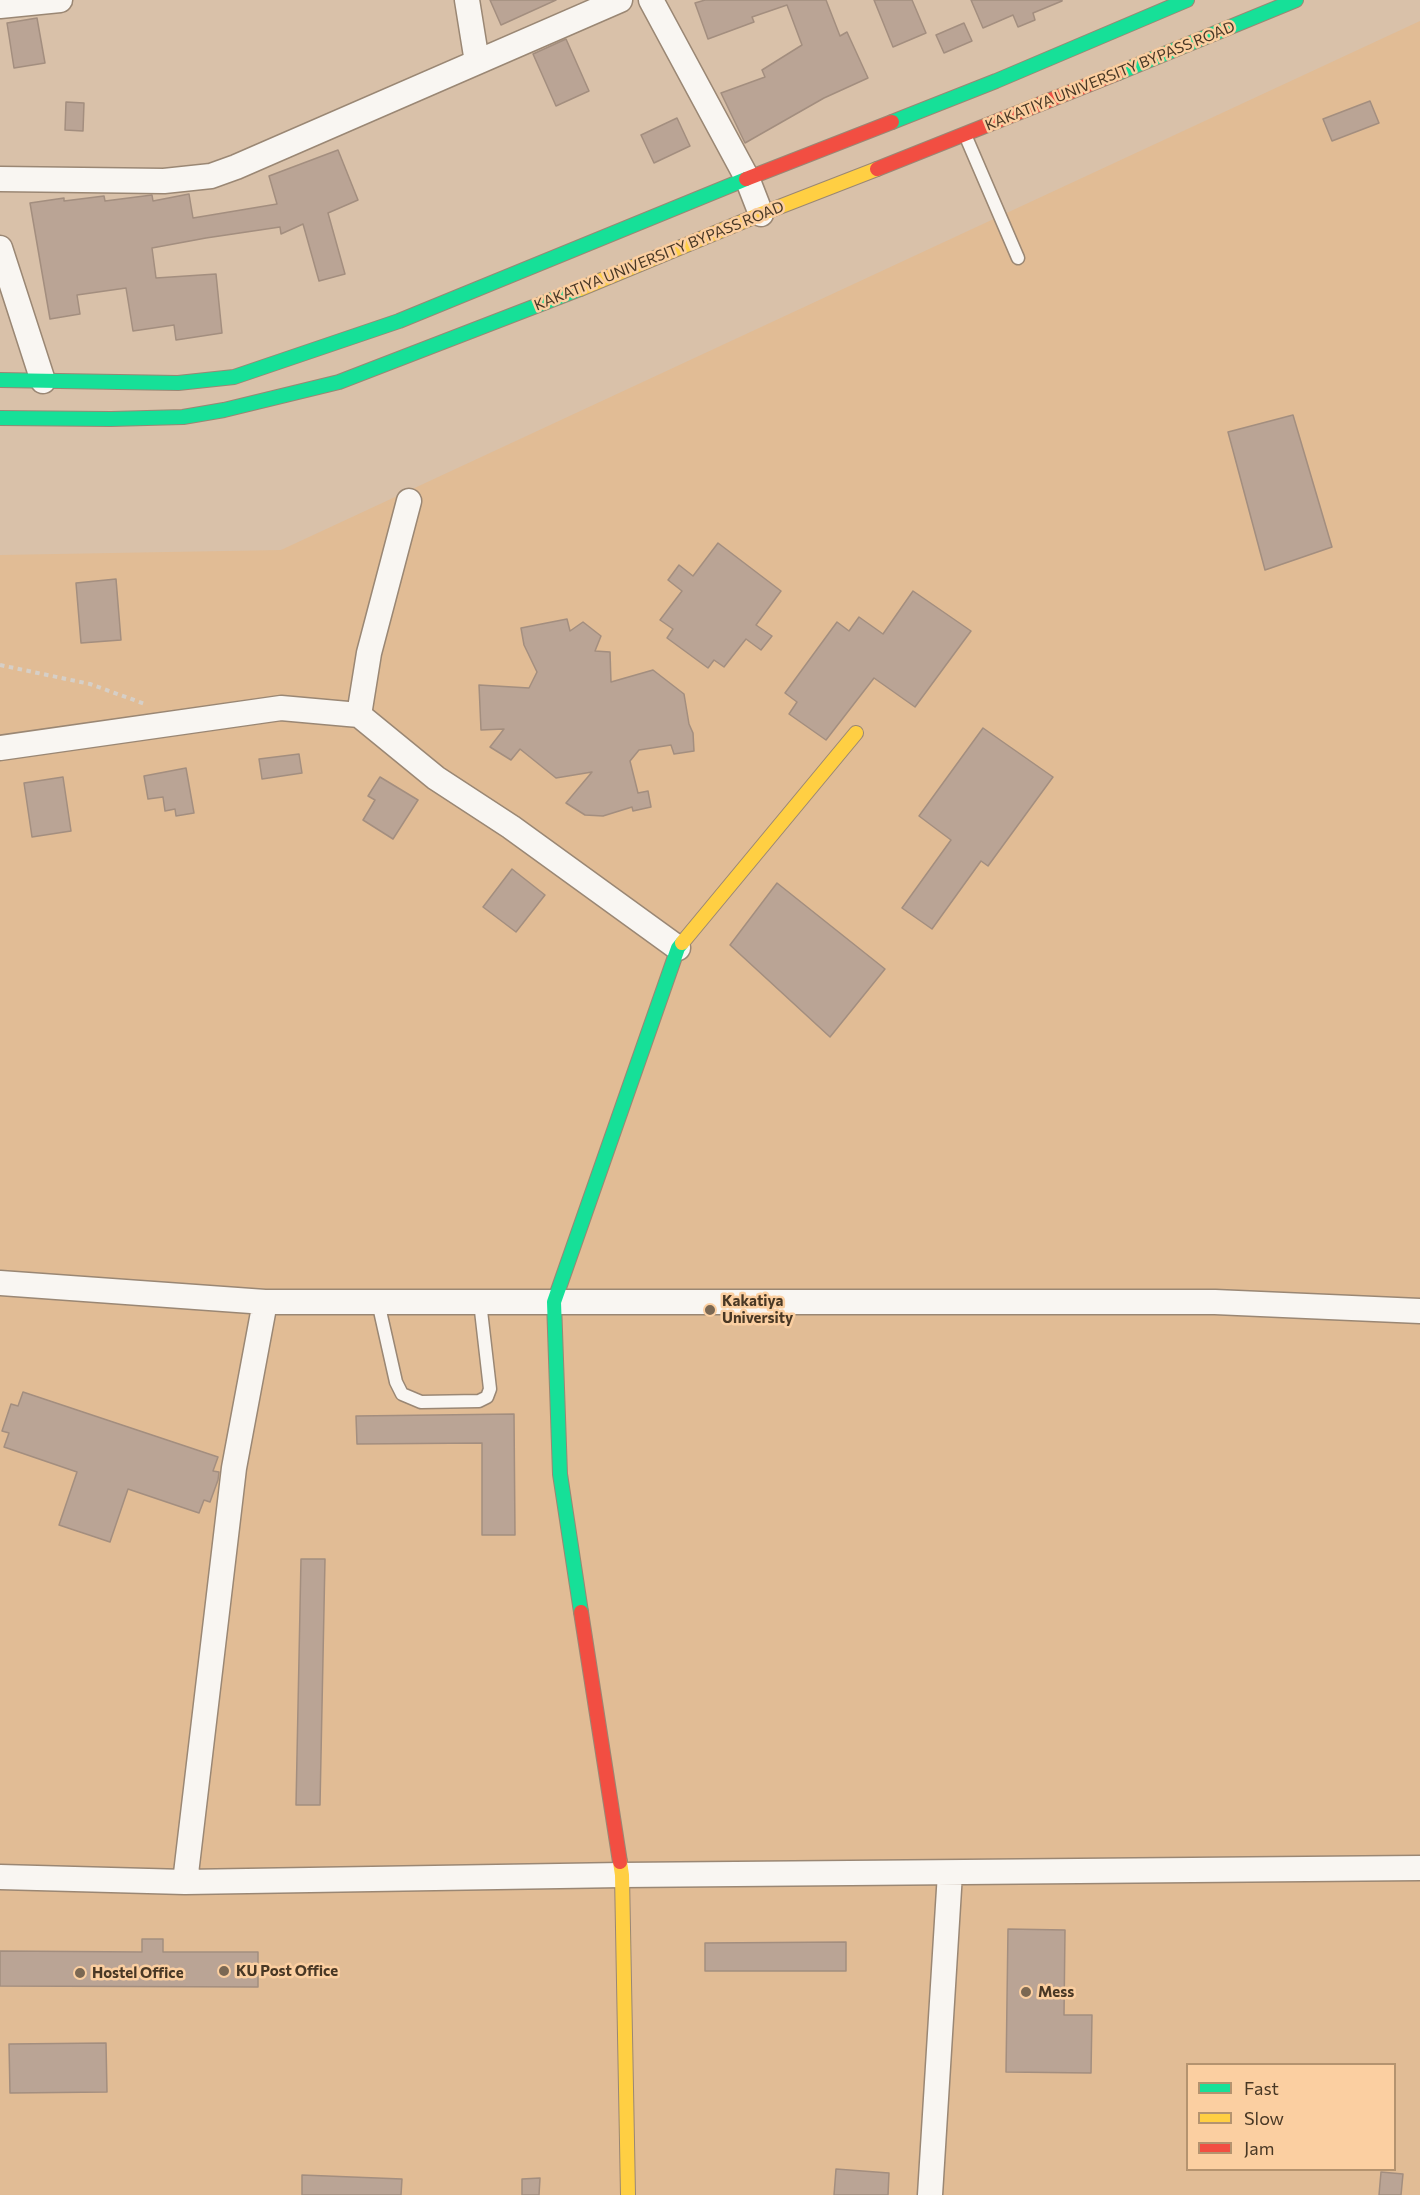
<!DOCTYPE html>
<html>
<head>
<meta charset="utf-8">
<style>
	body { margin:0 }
	#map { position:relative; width:1420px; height:2195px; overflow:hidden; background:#d9c1a9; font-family:Commissioner,sans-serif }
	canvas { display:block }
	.legend { position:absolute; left:1186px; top:2063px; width:210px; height:108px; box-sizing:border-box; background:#fbcfa1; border:2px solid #b4936f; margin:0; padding:8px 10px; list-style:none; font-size:18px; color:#493825 }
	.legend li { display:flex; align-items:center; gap:12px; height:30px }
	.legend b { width:30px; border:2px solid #b4936f }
</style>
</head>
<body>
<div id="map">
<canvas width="1420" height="2195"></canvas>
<ul class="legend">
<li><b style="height:8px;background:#16e098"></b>Fast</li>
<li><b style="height:8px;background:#ffcf43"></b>Slow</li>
<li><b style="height:8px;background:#f24e42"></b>Jam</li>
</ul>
</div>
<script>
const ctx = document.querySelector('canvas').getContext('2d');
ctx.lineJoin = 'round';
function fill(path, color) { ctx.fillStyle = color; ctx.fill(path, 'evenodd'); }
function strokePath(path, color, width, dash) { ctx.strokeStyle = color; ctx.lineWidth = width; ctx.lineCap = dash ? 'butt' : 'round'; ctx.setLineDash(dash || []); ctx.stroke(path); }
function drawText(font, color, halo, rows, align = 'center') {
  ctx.font = font + ' Commissioner,sans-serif'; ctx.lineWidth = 5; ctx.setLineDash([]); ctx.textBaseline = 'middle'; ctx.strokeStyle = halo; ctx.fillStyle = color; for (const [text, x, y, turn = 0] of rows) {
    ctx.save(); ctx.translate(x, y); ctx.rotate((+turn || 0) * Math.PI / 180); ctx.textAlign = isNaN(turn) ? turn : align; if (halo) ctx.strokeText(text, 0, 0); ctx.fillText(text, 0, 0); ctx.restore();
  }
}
fill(new Path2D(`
	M 1420,21 L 1420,2195 L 0,2195 L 0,555 L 281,550 ZM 1188,2064 L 1394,2064 L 1394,2170 L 1188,2170 Z`), '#e1bc95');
const building = new Path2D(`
	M 490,0 L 556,0 L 501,25 Z
	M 705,0 L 826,0 L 840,36 L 847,32 L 868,78 L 824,98 L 745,143 L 721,93 L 765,77 L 762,70 L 802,45 L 787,5 L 752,17 L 754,22 L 708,39 L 695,3 Z
	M 874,0 L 912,0 L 926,33 L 893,47 Z
	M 971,0 L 1062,0 L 1062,1 L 1033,13 L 1035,20 L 1018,27 L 1013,15 L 983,28 Z
	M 37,18 L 45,63 L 14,68 L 7,23 Z
	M 964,23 L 972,41 L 944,53 L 936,35 Z
	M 566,39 L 589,91 L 556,106 L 533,54 Z
	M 1370,101 L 1379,123 L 1332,141 L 1323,119 Z
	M 66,102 L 84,103 L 83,131 L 65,130 Z
	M 677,118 L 690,146 L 654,163 L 641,135 Z
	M 338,150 L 358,200 L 328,213 L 345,274 L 319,281 L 303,224 L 281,234 L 280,227 L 206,238 L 152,248 L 156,278 L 216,274 L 222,333 L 176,340 L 174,325 L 133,331 L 126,288 L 77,295 L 80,314 L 50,319 L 30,203 L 64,198 L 64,201 L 104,196 L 105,201 L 152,195 L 153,201 L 189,194 L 193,218 L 277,204 L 269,176 Z
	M 1293,415 L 1332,547 L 1265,570 L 1228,432 Z
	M 718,543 L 781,591 L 756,625 L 772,636 L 761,650 L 746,639 L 724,667 L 714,660 L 708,668 L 667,638 L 673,629 L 660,620 L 682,591 L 668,580 L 679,565 L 693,576 Z
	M 116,579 L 121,640 L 81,643 L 76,583 Z
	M 913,591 L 971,631 L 915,707 L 874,678 L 826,740 L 789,714 L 797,702 L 785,693 L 837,622 L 849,631 L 859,617 L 883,634 Z
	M 567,619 L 570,631 L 583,622 L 601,636 L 595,651 L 610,652 L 611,682 L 653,670 L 684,694 L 689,724 L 693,733 L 694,751 L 674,754 L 671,745 L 639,750 L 630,761 L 638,793 L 648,791 L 651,807 L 633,811 L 632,807 L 603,816 L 585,815 L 566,803 L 592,772 L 556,778 L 520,749 L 511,760 L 490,747 L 504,729 L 481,730 L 479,685 L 529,688 L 537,672 L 524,645 L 521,628 Z
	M 983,728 L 1053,777 L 988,866 L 981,861 L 932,929 L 902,908 L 951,840 L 919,816 Z
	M 299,754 L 302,773 L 262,779 L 259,759 Z
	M 186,768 L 194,813 L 176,816 L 175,809 L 165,811 L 163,797 L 148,799 L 144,776 Z
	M 63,777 L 71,831 L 32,837 L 24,783 Z
	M 380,777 L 418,800 L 393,839 L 363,820 L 375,800 L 368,796 Z
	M 512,869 L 545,895 L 516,932 L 483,907 Z
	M 777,883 L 885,969 L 830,1037 L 730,945 Z
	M 23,1392 L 218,1457 L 213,1471 L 219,1472 L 218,1480 L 210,1502 L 204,1500 L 199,1513 L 128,1489 L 110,1542 L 59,1525 L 77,1472 L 4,1447 L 9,1433 L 2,1431 L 11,1404 L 18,1406 Z
	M 514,1414 L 515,1535 L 482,1535 L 482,1443 L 357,1444 L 356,1416 Z
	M 301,1559 L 325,1559 L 320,1805 L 296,1805 Z
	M 1008,1929 L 1065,1930 L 1064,2015 L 1092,2015 L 1091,2073 L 1006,2072 Z
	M 142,1939 L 163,1939 L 163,1952 L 258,1952 L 258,1987 L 0,1986 L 0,1951 L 142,1952 Z
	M 846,1942 L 846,1971 L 705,1971 L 705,1943 Z
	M 106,2043 L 107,2092 L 10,2093 L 9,2044 Z
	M 836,2169 L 889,2173 L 888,2195 L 834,2195 Z
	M 1381,2172 L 1403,2174 L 1401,2195 L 1379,2195 Z
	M 302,2175 L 402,2179 L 401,2195 L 302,2195 Z
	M 540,2178 L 539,2195 L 522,2195 L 522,2179 Z`);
fill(building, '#baa495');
strokePath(building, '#a38e7f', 1.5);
const lane = new Path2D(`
	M 966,137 L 1018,258
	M 378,1302 L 396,1382 L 402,1394 L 421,1402 L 479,1401 L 487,1397 L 490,1389 L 480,1302`);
const street = new Path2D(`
	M 467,0 L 477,62
	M 651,0 L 747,178 L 761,214
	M 0,6 L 60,0
	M 0,179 L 164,181 L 211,176 L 236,167 L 620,0
	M 0,248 L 43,381
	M 359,715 L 369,653 L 409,501
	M 0,748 L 281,708 L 359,715 L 436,778 L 511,827 L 678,948
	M 0,1283 L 265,1302 L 1215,1302 L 1420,1311
	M 0,1877 L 185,1882 L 622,1875 L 1420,1868
	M 185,1882 L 234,1468 L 265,1302
	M 930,2195 L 950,1873`);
const fast = new Path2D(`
	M 1118,73 L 1296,0
	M 892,122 L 996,81 L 1187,0
	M 0,380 L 178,383 L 234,377 L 399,321 L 746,179
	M 0,418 L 111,419 L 183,417 L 224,410 L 339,382 L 580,289
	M 581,1612 L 560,1474 L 554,1302 L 678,948 L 682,943`);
const slow = new Path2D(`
	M 580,289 L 761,214 L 877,169
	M 682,943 L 856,733
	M 620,1862 L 622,1875 L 628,2195`);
const jam = new Path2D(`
	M 877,169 L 1118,73
	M 746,179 L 892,122
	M 581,1612 L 620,1862`);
strokePath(lane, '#9a8774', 15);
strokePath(street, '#9a8774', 27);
strokePath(fast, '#9a8774', 16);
strokePath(slow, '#9a8774', 16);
strokePath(jam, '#9a8774', 16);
strokePath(new Path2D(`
	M 0,665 L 90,684 L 145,704`), '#d6cfc7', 4, [4.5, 4.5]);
strokePath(lane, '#f9f6f2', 12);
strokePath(street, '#f9f6f2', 24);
strokePath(fast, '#16e098', 14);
strokePath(slow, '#ffcf43', 14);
strokePath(jam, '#f24e42', 14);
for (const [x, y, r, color] of [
	[710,1310,6,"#7b6853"],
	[224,1971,6,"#7b6853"],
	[80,1973,6,"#7b6853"],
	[1026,1992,6,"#7b6853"]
]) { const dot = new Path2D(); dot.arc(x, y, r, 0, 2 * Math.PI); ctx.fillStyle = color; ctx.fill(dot); strokePath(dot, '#fbcfa1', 2); }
drawText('15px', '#493825', '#fbcfa1', [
	["KAKATIYA UNIVERSITY BYPASS ROAD",1110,76,-22],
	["KAKATIYA UNIVERSITY BYPASS ROAD",659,256,-22]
]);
drawText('bold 15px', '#493825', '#fbcfa1', [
	["Kakatiya",722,1301],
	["University",722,1318],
	["KU Post Office",236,1971],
	["Hostel Office",92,1973],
	["Mess",1038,1992]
], 'left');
</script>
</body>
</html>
